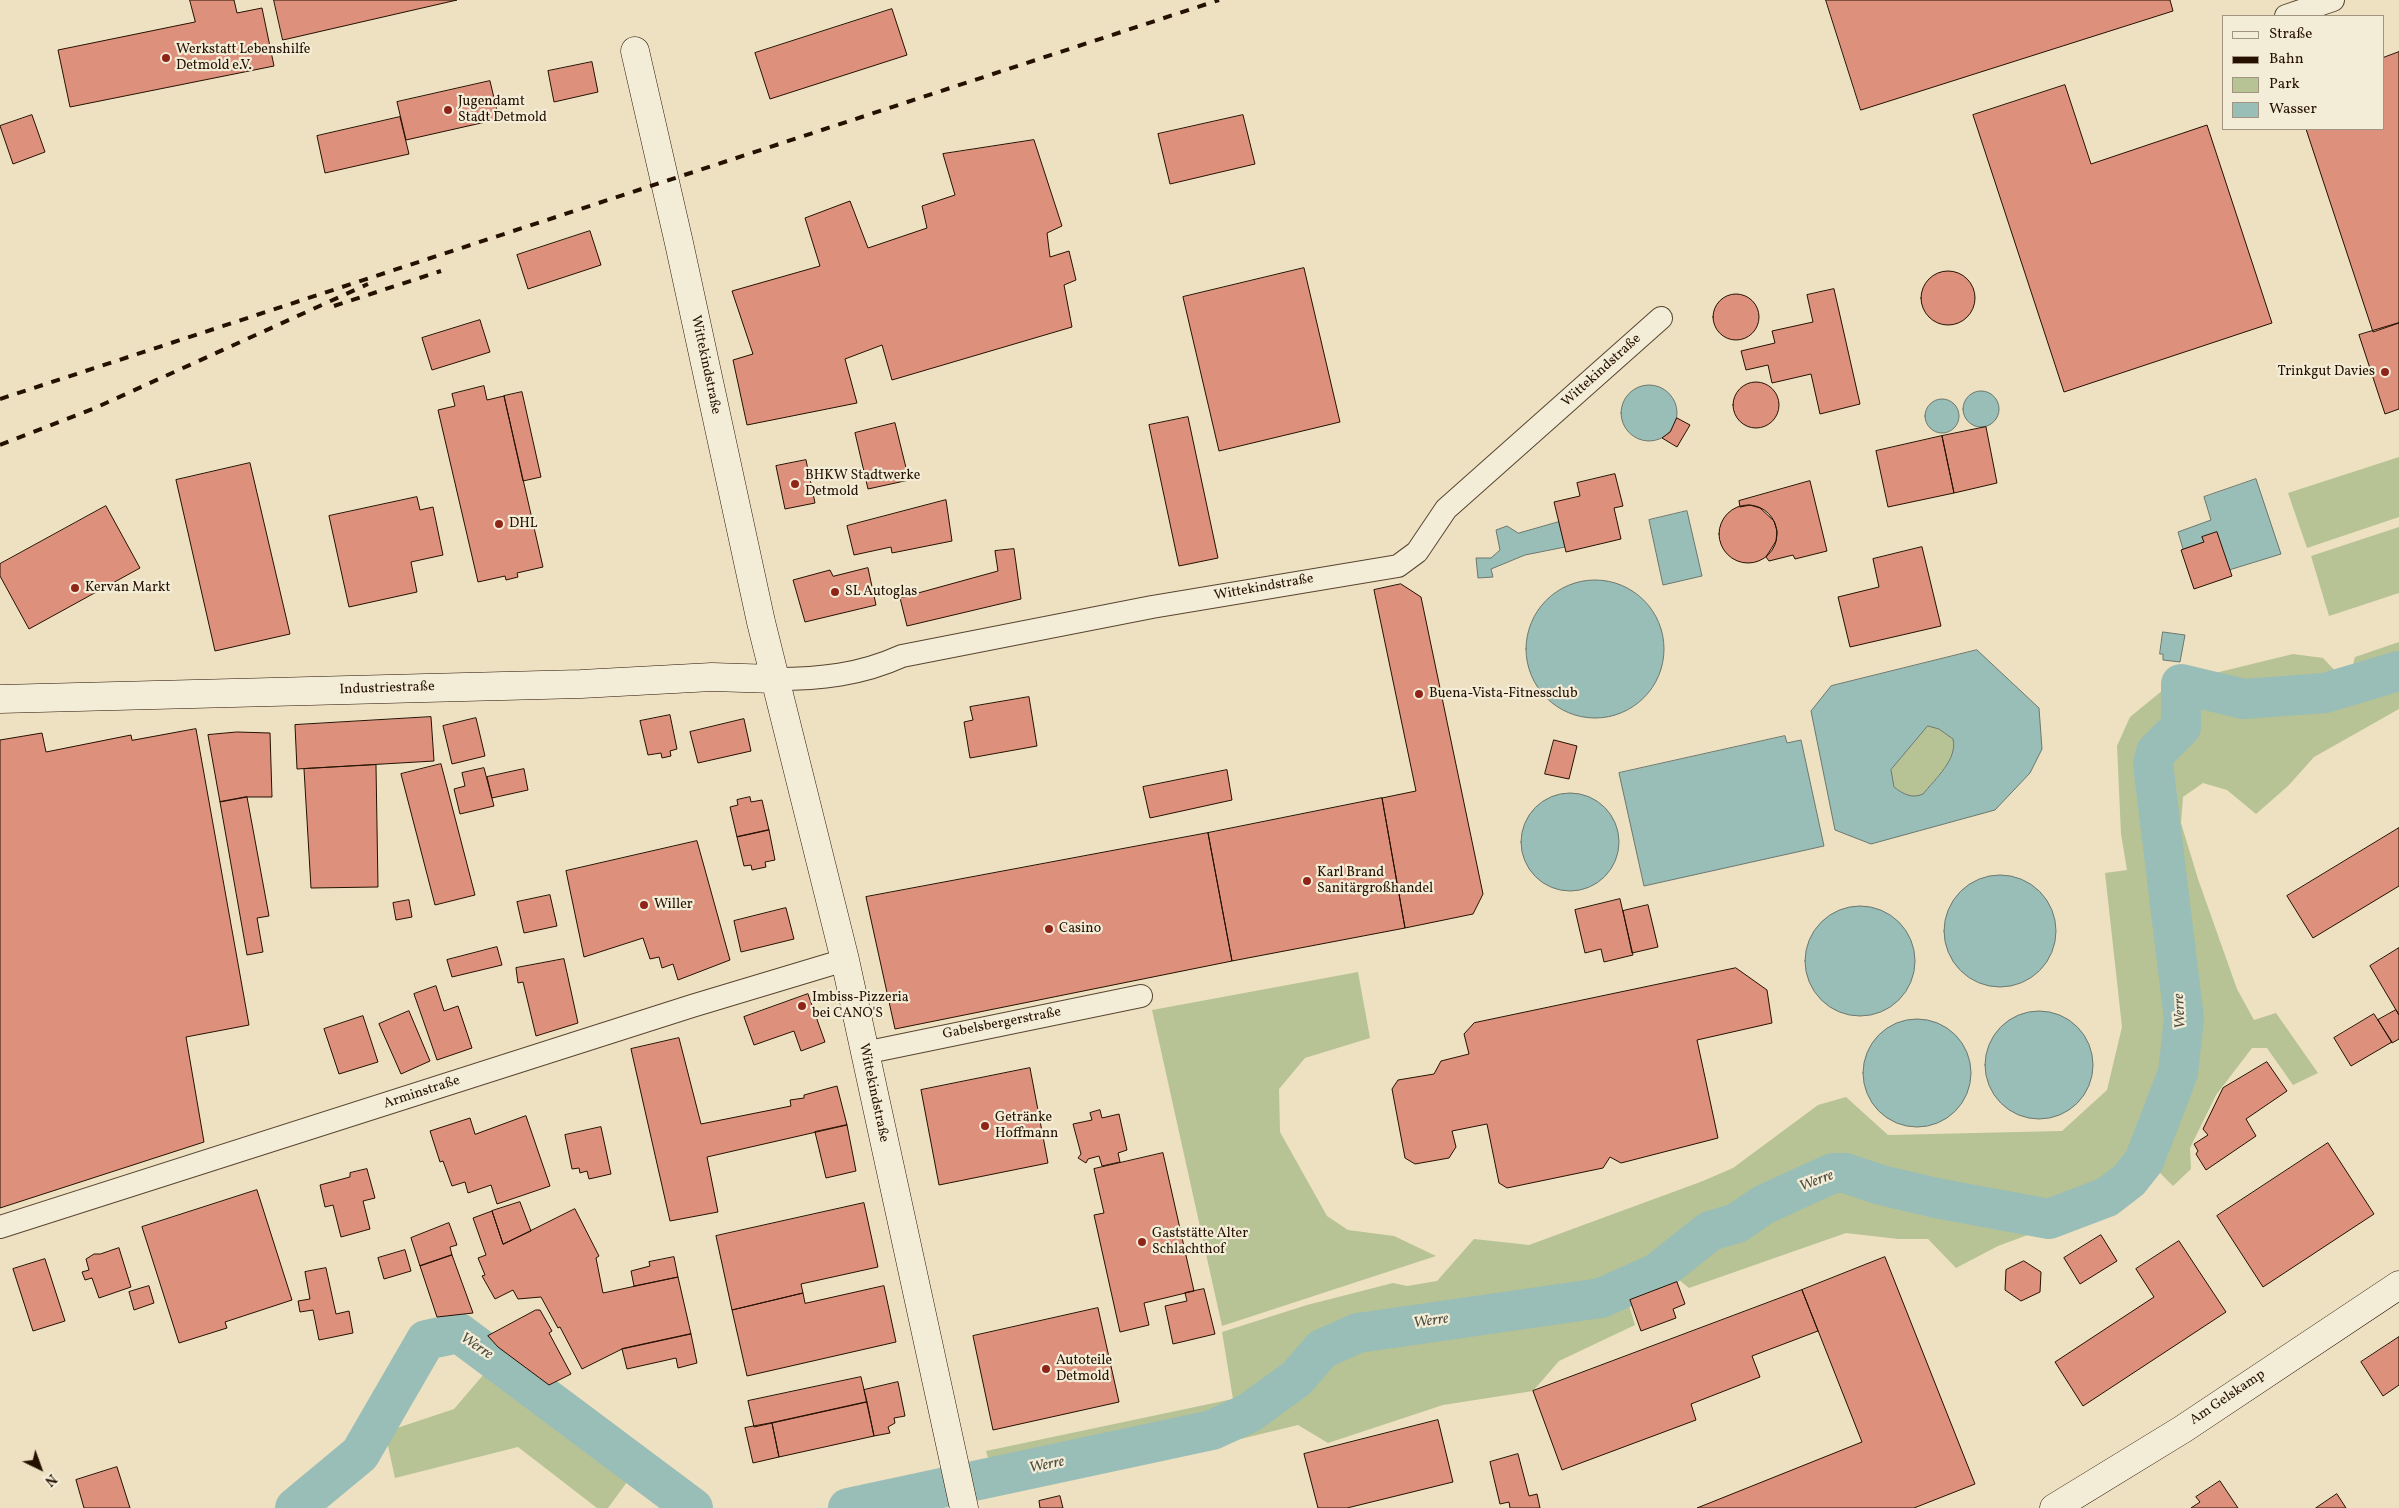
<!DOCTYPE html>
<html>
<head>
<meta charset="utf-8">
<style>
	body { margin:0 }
	#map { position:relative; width:2399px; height:1508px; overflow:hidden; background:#ede1c2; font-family:Vollkorn,serif }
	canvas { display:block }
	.legend { position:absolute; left:2222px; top:15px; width:162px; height:115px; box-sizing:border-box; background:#f3ecd7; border:1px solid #a19481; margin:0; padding:6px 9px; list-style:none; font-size:15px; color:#261100 }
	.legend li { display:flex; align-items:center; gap:10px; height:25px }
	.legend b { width:25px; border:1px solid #a19481 }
	.north { position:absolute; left:15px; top:1443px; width:50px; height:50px; -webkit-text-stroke:4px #f3ecd7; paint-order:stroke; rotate:138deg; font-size:14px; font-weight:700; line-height:20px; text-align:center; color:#261100 }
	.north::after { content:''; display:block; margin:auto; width:18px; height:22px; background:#261100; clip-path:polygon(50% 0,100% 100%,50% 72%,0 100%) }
</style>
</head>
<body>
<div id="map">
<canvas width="2399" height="1508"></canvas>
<ul class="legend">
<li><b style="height:6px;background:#f3ecd7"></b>Straße</li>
<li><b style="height:6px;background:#261100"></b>Bahn</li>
<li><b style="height:14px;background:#b7c394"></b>Park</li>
<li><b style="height:14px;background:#99bdb7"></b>Wasser</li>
</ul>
<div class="north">N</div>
</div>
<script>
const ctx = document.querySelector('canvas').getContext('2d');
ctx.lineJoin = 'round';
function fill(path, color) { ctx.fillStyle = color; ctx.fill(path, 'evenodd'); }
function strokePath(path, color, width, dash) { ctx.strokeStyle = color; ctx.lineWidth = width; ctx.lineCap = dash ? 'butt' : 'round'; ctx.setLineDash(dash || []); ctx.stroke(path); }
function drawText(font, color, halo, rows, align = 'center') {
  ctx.font = font + ' Vollkorn,serif'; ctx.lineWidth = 4.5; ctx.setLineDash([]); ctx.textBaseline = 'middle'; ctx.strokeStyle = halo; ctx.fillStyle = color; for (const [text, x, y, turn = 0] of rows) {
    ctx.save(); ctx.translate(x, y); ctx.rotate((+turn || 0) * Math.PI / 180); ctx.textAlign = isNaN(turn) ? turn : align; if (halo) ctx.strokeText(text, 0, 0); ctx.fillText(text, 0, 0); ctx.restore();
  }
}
fill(new Path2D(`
	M 2399,457 L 2399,517 L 2307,548 L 2288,493 Z
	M 2399,527 L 2399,593 L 2329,616 L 2311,556 Z
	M 2399,642 L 2399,709 L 2314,757 L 2288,786 L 2256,814 L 2227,790 L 2203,783 L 2183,797 L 2181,823 L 2198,879 L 2237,989 L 2254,1020 L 2276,1013 L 2318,1073 L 2293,1085 L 2267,1048 L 2252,1048 L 2216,1095 L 2190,1148 L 2191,1169 L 2173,1186 L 2154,1167 L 2120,1178 L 2058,1205 L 2033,1233 L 1998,1246 L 1956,1268 L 1928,1239 L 1898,1239 L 1846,1233 L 1689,1288 L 1678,1279 L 1627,1299 L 1635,1325 L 1559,1361 L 1533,1391 L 1443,1405 L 1328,1443 L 1298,1425 L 1080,1478 L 998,1490 L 986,1451 L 1233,1399 L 1222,1332 L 1307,1305 L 1393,1283 L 1407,1286 L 1437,1281 L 1474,1239 L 1529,1245 L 1703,1181 L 1733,1168 L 1818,1105 L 1846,1097 L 1888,1135 L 2062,1131 L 2107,1090 L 2122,1027 L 2105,873 L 2127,870 L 2121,834 L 2117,746 L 2130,717 L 2163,690 L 2211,674 L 2293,654 L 2323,658 L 2340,676 L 2351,672 L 2355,657 Z
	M 1928,726 L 1939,729 L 1953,739 C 1958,759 1935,778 1923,794 C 1912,799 1903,794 1894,787 L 1891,770 Z
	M 1358,972 L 1370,1038 L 1305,1058 L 1279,1089 L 1280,1132 L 1327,1216 L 1348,1230 L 1394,1236 L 1436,1256 L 1222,1326 L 1152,1010 Z
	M 484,1374 L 510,1395 L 543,1412 L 585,1452 L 630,1478 L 608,1508 L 597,1508 L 518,1447 L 395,1478 L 385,1432 L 454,1409 Z`), '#b7c394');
const water = new Path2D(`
	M1621 413a28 28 0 1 1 56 0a28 28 0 1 1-56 0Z
	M1963 409a18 18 0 1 1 36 0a18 18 0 1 1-36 0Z
	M1925 416a17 17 0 1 1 34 0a17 17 0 1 1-34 0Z
	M 2256,479 L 2281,554 L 2229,570 L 2202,537 L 2204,542 L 2183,549 L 2178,532 L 2211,520 L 2204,497 Z
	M 1687,511 L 1702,576 L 1663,585 L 1649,520 Z
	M 1559,522 L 1565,547 L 1525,555 L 1491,569 L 1493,577 L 1478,578 L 1476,558 L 1491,558 L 1500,550 L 1496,530 L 1507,526 L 1518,533 Z
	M1526 649a69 69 0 1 1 138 0a69 69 0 1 1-138 0Z
	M 2163,632 L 2185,635 L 2180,662 L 2163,660 L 2163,654 L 2160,654 Z
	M 1977,650 L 2039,708 L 2042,749 L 2030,773 L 1995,810 L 1871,844 L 1835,830 L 1811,711 L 1831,686 ZM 1928,726 L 1939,729 L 1953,739 C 1958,759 1935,779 1923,794 C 1912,799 1903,794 1894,787 L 1891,770 Z
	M 1785,736 L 1787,743 L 1801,740 L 1824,846 L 1644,886 L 1619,773 Z
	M1521 842a49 49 0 1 1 98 0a49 49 0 1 1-98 0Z
	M1944 931a56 56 0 1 1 112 0a56 56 0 1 1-112 0Z
	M1805 961a55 55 0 1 1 110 0a55 55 0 1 1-110 0Z
	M1985 1065a54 54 0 1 1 108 0a54 54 0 1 1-108 0Z
	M1863 1073a54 54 0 1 1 108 0a54 54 0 1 1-108 0Z`);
fill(water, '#99bdb7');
strokePath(water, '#6b786e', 1);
strokePath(new Path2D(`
	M 295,1508 L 360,1454 L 426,1340 L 459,1333 L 693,1508
	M 848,1508 L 1212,1430 L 1249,1413 L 1297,1378 L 1322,1349 L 1358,1333 L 1601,1298 L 1657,1273 L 1710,1231 L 1737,1223 L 1763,1205 L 1833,1173 L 1845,1173 L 1881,1185 L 1936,1198 L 2049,1219 L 2107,1197 L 2129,1180 L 2144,1161 L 2178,1073 L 2184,1019 L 2153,764 L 2156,752 L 2181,727 L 2181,684 L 2244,699 L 2325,693 L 2399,671`), '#99bdb7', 40);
const building = new Path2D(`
	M 190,0 L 234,0 L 237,13 L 262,8 L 274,66 L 70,107 L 58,50 L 195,22 Z
	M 274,0 L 457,0 L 283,40 Z
	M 1826,0 L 2170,0 L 2173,11 L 1861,110 Z
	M 892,9 L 907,55 L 770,99 L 755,53 Z
	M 2399,52 L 2399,323 L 2373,332 L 2306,129 L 2383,129 L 2383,58 Z
	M 592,62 L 598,92 L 554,102 L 548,71 Z
	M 490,81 L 499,119 L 406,140 L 397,102 Z
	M 2065,85 L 2091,164 L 2207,125 L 2272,323 L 2064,392 L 1973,115 Z
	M 32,115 L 45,152 L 13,164 L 0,126 Z
	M 1243,115 L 1255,164 L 1170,184 L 1158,134 Z
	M 400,117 L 409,154 L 325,173 L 317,136 Z
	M 1034,140 L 1062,226 L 1047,233 L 1050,257 L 1069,251 L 1076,280 L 1064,285 L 1072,327 L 892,380 L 882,345 L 845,359 L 857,403 L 747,425 L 733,360 L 753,354 L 732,291 L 820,266 L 805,218 L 850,201 L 868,248 L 927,228 L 922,206 L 955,195 L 943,154 Z
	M 590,231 L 601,265 L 528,289 L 517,255 Z
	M 1304,268 L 1340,422 L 1219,451 L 1183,297 Z
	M1921 298a27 27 0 1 1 54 0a27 27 0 1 1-54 0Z
	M 1834,289 L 1860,404 L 1820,414 L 1811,374 L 1772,383 L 1768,365 L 1746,370 L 1741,351 L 1775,343 L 1772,331 L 1813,322 L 1807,295 Z
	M1713 317a23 23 0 1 1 46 0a23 23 0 1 1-46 0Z
	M 480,320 L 490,352 L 432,370 L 422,338 Z
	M 2399,323 L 2399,409 L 2385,414 L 2359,335 Z
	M1733 405a23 23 0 1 1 46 0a23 23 0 1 1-46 0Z
	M 484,386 L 487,400 L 504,396 L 543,567 L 517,573 L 518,577 L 506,580 L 505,576 L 478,582 L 438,410 L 455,406 L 452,394 Z
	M 522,392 L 541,477 L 523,481 L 504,396 Z
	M 1188,417 L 1218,558 L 1179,566 L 1149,425 Z
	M 1677,418 L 1690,425 L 1677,447 L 1662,438 L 1670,432 Z
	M 895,423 L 909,480 L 868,489 L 855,433 Z
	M 1986,427 L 1997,483 L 1954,493 L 1942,436 Z
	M 1942,436 L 1954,493 L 1888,507 L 1876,451 Z
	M 806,460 L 815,503 L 785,509 L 776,466 Z
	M 250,463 L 290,634 L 215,651 L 176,480 Z
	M 1615,474 L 1623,506 L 1614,508 L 1621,539 L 1566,552 L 1554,502 L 1580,496 L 1577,483 Z
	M 1810,481 L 1827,551 L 1795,559 L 1793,555 L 1769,561 L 1766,557 L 1776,541 L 1777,531 L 1774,521 L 1760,508 L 1750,505 L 1740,507 L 1739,501 Z
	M 417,497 L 420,510 L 433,507 L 443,555 L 411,562 L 417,592 L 349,607 L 329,516 Z
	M 946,500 L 952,541 L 892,553 L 891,547 L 854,555 L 847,526 Z
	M1719 534a29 29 0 1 1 58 0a29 29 0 1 1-58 0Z
	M 106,506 L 140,568 L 29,629 L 0,576 L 0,564 Z
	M 2217,532 L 2232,576 L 2194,589 L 2181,550 L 2204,542 L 2202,537 Z
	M 1922,547 L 1941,626 L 1850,647 L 1838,597 L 1879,587 L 1873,559 Z
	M 1014,549 L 1021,599 L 907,626 L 900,598 L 998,571 L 995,551 Z
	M 868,568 L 876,605 L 805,622 L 793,580 L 830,570 L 833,576 Z
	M 1401,584 L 1421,597 L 1483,894 L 1473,914 L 1405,928 L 1382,798 L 1416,791 L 1374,590 Z
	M 1029,697 L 1037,746 L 970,758 L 964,722 L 973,720 L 970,707 Z
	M 670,715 L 677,749 L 670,751 L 671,756 L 662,758 L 661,753 L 648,755 L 640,721 Z
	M 431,717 L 434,761 L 297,769 L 295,725 Z
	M 476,718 L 485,756 L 452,764 L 443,726 Z
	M 744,719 L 751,751 L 698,763 L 690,732 Z
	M 196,729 L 249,1025 L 186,1037 L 204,1142 L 0,1208 L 0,740 L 42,733 L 46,752 L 131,735 L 132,740 Z
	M 237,732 L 270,733 L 272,797 L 247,797 L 220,802 L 208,735 Z
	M 1554,740 L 1577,746 L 1569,779 L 1545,774 Z
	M 441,764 L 475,895 L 435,905 L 401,774 Z
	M 376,765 L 378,887 L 311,888 L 304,769 Z
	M 484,768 L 494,806 L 460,814 L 454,789 L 465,786 L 462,773 Z
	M 524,769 L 528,790 L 492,798 L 487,777 Z
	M 1227,770 L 1232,800 L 1150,818 L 1143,787 Z
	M 247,797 L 269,916 L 257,918 L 263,952 L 247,955 L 220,802 Z
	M 750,797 L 751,802 L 762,800 L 769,830 L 737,837 L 730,807 L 738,805 L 737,800 Z
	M 1382,798 L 1405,928 L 1232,961 L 1208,833 Z
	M 2399,828 L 2399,886 L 2313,938 L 2287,896 Z
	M 769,830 L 775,860 L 765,862 L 766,867 L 752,870 L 751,865 L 744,866 L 737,837 Z
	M 1208,833 L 1232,961 L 895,1029 L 866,897 Z
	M 697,841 L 730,960 L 678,980 L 673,964 L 662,968 L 659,957 L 650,959 L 643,938 L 584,957 L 566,871 Z
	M 550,895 L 557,926 L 524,933 L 517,902 Z
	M 1620,899 L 1633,955 L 1604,962 L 1601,949 L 1585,953 L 1575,910 Z
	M 409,900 L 412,917 L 396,920 L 393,903 Z
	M 1648,905 L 1658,947 L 1632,953 L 1623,911 Z
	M 786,908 L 794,939 L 741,952 L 734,921 Z
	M 497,947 L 502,965 L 452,977 L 447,960 Z
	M 2399,948 L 2399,1015 L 2370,966 Z
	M 564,959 L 578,1023 L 536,1036 L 523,982 L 518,983 L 516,968 Z
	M 1736,968 L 1767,990 L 1772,1023 L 1697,1040 L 1718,1138 L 1621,1163 L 1610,1157 L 1603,1168 L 1507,1188 L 1499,1183 L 1487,1124 L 1452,1131 L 1456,1147 L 1449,1158 L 1415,1164 L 1405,1158 L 1392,1089 L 1398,1080 L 1434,1074 L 1441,1061 L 1469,1054 L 1464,1034 L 1474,1023 Z
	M 436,986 L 444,1011 L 458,1006 L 472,1048 L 437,1060 L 414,994 Z
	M 808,994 L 825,1042 L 801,1051 L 794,1031 L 754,1045 L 744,1017 Z
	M 2396,1010 L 2399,1015 L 2399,1039 L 2392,1043 L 2378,1020 Z
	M 409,1011 L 430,1061 L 401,1074 L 379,1024 Z
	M 2374,1014 L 2392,1042 L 2351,1066 L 2334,1038 Z
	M 363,1016 L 378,1062 L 339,1074 L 324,1029 Z
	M 679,1038 L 701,1124 L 791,1106 L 790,1100 L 804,1098 L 804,1095 L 837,1086 L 847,1125 L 707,1157 L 718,1212 L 670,1221 L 631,1049 Z
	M 2267,1062 L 2287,1091 L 2246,1119 L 2256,1136 L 2206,1170 L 2196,1154 L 2198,1151 L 2194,1144 L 2208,1135 L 2203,1129 L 2223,1088 Z
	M 1030,1068 L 1048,1163 L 939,1185 L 921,1090 Z
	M 1100,1110 L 1102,1118 L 1119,1114 L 1127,1150 L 1118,1153 L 1120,1162 L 1102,1166 L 1099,1156 L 1088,1159 L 1086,1163 L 1078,1158 L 1081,1154 L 1073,1124 L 1092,1120 L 1090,1113 Z
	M 526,1116 L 550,1186 L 497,1204 L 491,1185 L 468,1193 L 465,1182 L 452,1186 L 443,1161 L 440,1162 L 430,1131 L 470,1118 L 475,1134 Z
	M 847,1125 L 856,1171 L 826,1178 L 815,1132 Z
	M 601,1127 L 611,1174 L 589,1179 L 587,1171 L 580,1173 L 579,1168 L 572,1169 L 565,1135 Z
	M 2328,1143 L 2374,1214 L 2263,1287 L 2217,1216 Z
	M 1163,1153 L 1194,1291 L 1144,1303 L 1149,1325 L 1120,1332 L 1094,1215 L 1104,1213 L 1094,1169 Z
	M 367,1169 L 375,1198 L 363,1201 L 370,1229 L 341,1237 L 333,1205 L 325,1207 L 320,1185 L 350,1177 L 350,1173 Z
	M 257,1190 L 292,1300 L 225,1322 L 227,1328 L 179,1343 L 142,1227 Z
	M 520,1202 L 531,1231 L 503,1244 L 492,1211 Z
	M 864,1203 L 878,1267 L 801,1284 L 803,1293 L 732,1310 L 716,1236 Z
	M 575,1209 L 599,1256 L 596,1258 L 603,1293 L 678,1277 L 691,1334 L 622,1349 L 582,1369 L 560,1327 L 558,1328 L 541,1297 L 518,1299 L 513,1290 L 495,1299 L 482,1276 L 485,1275 L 478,1258 L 486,1255 L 473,1218 L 492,1211 L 503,1244 Z
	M 449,1223 L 457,1245 L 450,1247 L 452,1255 L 420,1266 L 411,1238 Z
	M 2101,1235 L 2117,1261 L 2080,1284 L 2064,1258 Z
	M 2179,1241 L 2226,1312 L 2083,1406 L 2055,1362 L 2154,1297 L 2136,1269 Z
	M 119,1248 L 131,1287 L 99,1298 L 92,1278 L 85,1280 L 82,1272 L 89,1270 L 86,1259 L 94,1254 L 100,1254 Z
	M 405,1250 L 411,1271 L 384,1279 L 378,1258 Z
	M 452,1255 L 473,1313 L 437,1317 L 420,1266 Z
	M 674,1257 L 678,1277 L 634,1286 L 631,1271 L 650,1266 L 649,1262 Z
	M 1885,1257 L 1975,1484 L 1914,1508 L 1697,1508 L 1862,1442 L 1802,1290 Z
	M 45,1259 L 65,1321 L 33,1331 L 13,1269 Z
	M 2024,1261 L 2041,1272 L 2040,1292 L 2021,1301 L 2005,1290 L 2006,1270 Z
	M 326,1268 L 336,1314 L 349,1311 L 353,1333 L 319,1340 L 313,1310 L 300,1312 L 298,1301 L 310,1299 L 305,1272 Z
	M 1677,1282 L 1685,1304 L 1673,1309 L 1676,1318 L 1641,1331 L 1630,1300 Z
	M 149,1286 L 154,1303 L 134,1310 L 129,1292 Z
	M 884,1286 L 896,1342 L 747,1376 L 732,1310 L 803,1293 L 805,1303 Z
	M 1204,1289 L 1215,1334 L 1173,1344 L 1165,1306 L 1187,1301 L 1185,1293 Z
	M 1802,1290 L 1818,1331 L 1752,1356 L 1760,1377 L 1691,1404 L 1696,1420 L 1562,1470 L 1533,1391 Z
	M 1098,1308 L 1119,1402 L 993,1430 L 973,1336 Z
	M 536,1310 L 540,1310 L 552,1331 L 549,1333 L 571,1374 L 549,1385 L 498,1347 L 488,1336 Z
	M 691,1334 L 697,1363 L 678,1368 L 676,1358 L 627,1369 L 622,1349 Z
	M 2399,1337 L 2399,1385 L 2383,1396 L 2361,1362 Z
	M 861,1377 L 867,1402 L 754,1427 L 748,1401 Z
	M 898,1382 L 905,1416 L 894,1418 L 895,1423 L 888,1427 L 890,1433 L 874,1436 L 864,1390 Z
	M 867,1402 L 874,1436 L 779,1457 L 772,1423 Z
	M 1438,1420 L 1453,1482 L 1347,1508 L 1318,1508 L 1304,1454 Z
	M 772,1423 L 779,1457 L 753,1463 L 745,1428 Z
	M 1518,1454 L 1529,1496 L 1537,1494 L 1540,1508 L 1510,1508 L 1509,1502 L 1500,1504 L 1490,1462 Z
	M 117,1467 L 130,1508 L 84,1508 L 76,1480 Z
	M 2220,1481 L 2238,1508 L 2191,1508 L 2200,1502 L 2196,1497 Z
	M 2337,1494 L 2346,1508 L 2316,1508 Z
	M 1060,1496 L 1063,1508 L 1040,1508 L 1039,1501 Z`);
fill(building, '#dd907b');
strokePath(building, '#261100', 1);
const street = new Path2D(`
	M 2286,16 L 2333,0
	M 775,679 C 820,679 860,675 902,656 L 1152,607 L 1398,566 L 1417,552 L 1446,509 L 1661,318
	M 864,1053 L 1141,996
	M 0,1227 L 692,1006 L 845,960`);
const secondary = new Path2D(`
	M 635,51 L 679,243 L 761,622 L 845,960 L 964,1508
	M 0,699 L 581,684 L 712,677 L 775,679
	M 2054,1508 L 2183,1429 L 2399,1285`);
strokePath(street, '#584530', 24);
strokePath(secondary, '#261100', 29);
strokePath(street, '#f3ecd7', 22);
strokePath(secondary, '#f3ecd7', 28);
strokePath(new Path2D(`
	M 334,306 L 441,271
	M 0,399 L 1219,0
	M 0,445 L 95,408 L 368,284`), '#261100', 4, [9, 9]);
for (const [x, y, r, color] of [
	[166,58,5,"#8f2418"],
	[448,110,5,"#8f2418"],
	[2385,372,5,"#8f2418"],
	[795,484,5,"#8f2418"],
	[499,524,5,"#8f2418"],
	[75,588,5,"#8f2418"],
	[835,592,5,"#8f2418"],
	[1419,694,5,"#8f2418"],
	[1307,881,5,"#8f2418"],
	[644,905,5,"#8f2418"],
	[1049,929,5,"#8f2418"],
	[802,1006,5,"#8f2418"],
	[985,1126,5,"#8f2418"],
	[1142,1242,5,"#8f2418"],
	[1046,1369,5,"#8f2418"]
]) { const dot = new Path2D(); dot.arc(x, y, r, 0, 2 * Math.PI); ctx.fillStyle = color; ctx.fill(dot); strokePath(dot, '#f3ecd7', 2); }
drawText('14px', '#261100', '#f3ecd7', [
	["Werkstatt Lebenshilfe",176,50],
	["Detmold e.V.",176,66],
	["Jugendamt",458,102],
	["Stadt Detmold",458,118],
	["Trinkgut Davies",2375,372,"right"],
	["BHKW Stadtwerke",805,476],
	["Detmold",805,492],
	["DHL",509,524],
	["Kervan Markt",85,588],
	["SL Autoglas",845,592],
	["Buena-Vista-Fitnessclub",1429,694],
	["Karl Brand",1317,873],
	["Sanitärgroßhandel",1317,889],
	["Willer",654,905],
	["Casino",1059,929],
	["Imbiss-Pizzeria",812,998],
	["bei CANO'S",812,1014],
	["Getränke",995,1118],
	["Hoffmann",995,1134],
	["Gaststätte Alter",1152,1234],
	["Schlachthof",1152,1250],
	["Autoteile",1056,1361],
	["Detmold",1056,1377]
], 'left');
drawText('14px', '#261100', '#f3ecd7', [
	["Wittekindstraße",705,365,78],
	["Wittekindstraße",1602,371,-42],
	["Wittekindstraße",1264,588,-10],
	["Industriestraße",387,689,-2],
	["Gabelsbergerstraße",1002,1024,-11],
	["Arminstraße",422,1093,-18],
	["Wittekindstraße",873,1093,78],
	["Am Gelskamp",2228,1398,-34]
]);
drawText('italic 15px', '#4e4d40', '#f3ecd7', [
	["Werre",2181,1011,-93],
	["Werre",1817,1182,-21],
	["Werre",1431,1322,-8],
	["Werre",476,1347,34],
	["Werre",1047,1466,-12]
]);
</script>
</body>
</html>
